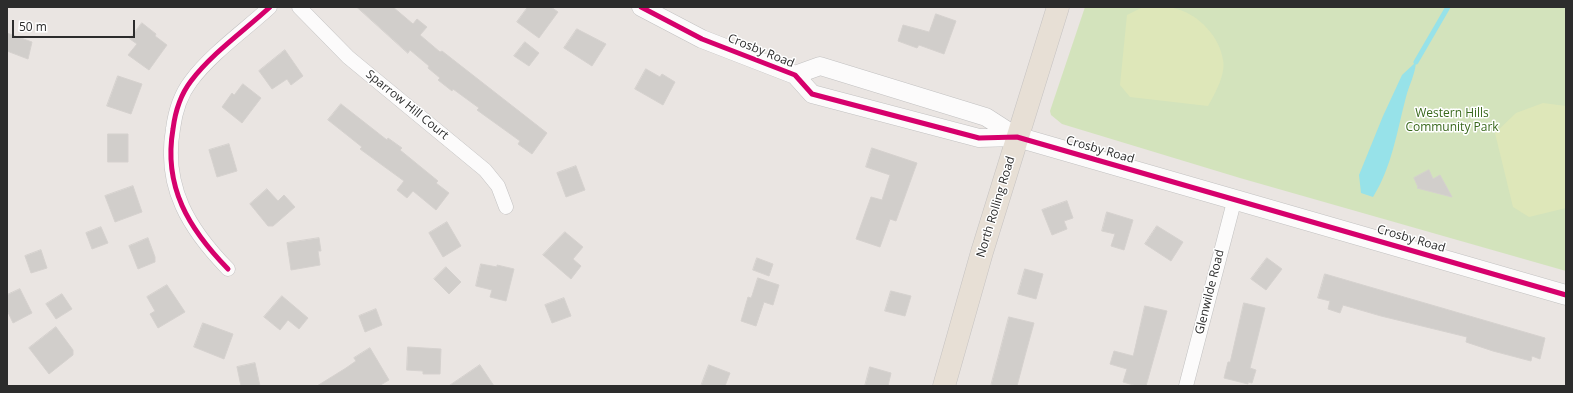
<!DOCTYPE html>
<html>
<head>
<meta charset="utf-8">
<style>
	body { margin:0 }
	#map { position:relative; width:1573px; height:393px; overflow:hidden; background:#eae5e2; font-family:"Open Sans",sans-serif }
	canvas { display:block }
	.frame { position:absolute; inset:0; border:8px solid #2c2c2c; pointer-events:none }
	.scale { position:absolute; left:12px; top:20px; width:123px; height:18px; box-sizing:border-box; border:2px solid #2c2c2c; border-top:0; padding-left:5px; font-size:12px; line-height:14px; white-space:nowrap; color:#2c2c2c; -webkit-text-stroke:3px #fff; paint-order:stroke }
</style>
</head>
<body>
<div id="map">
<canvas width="1573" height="393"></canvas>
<div class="frame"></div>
<div class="scale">50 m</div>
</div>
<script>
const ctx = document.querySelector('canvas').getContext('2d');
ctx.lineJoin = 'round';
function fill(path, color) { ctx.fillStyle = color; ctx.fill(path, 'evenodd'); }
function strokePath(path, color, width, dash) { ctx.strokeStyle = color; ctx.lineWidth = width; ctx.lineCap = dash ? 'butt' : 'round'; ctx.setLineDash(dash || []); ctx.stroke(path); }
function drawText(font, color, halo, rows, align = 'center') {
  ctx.font = font + ' "Open Sans",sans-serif'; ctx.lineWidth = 3; ctx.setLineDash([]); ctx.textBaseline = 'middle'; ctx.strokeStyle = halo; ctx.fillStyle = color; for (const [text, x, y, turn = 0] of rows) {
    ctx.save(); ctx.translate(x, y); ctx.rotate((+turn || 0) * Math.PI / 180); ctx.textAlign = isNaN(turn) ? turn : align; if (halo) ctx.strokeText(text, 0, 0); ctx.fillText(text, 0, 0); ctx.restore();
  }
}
fill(new Path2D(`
	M 1085,7 L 1566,7 L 1566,271 L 1240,178 L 1062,124 L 1051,115 L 1050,111 Z`), '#d3e3bc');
fill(new Path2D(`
	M 1143,7 C 1154,7 1166,6 1177,9 C 1199,15 1220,37 1223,60 C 1226,74 1215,94 1208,106 L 1130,97 L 1120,85 L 1127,15 Z
	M 1543,103 L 1566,106 L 1566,208 L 1529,217 L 1513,207 L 1495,133 L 1516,113 Z`), '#dee7b9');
fill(new Path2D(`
	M 1416,62 C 1415,75 1409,85 1406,97 C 1397,131 1392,167 1373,197 L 1361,193 L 1359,175 L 1383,116 L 1402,75 Z`), '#97e2e9');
strokePath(new Path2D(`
	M 1416,62 L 1448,7`), '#97e2e9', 5);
const building = new Path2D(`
	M 357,7 L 393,7 L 413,24 L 417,19 L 427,27 L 420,35 L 440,52 L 442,51 L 547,133 L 532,154 L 518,144 L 520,141 L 477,110 L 479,108 L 453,89 L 452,91 L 438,80 L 440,78 L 428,68 L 429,66 L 410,50 L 408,53 Z
	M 528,7 L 551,7 L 558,12 L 539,38 L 517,22 Z
	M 936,14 L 956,21 L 944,54 L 919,45 L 917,48 L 898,41 L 903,25 L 929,32 Z
	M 142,23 L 156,34 L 155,36 L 167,45 L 149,70 L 128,55 L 137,44 L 130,39 Z
	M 577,29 L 606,44 L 592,66 L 564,48 Z
	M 7,33 L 32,42 L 28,59 L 7,51 Z
	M 525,42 L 539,53 L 529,66 L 514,56 Z
	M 285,50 L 303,76 L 291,85 L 287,79 L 272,89 L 259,71 Z
	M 646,69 L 660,77 L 662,74 L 675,82 L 663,105 L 635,89 Z
	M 118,76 L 142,84 L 131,114 L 107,106 Z
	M 243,84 L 261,98 L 242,123 L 222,107 L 232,93 L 234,95 Z
	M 341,104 L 387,140 L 388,138 L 402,148 L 400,150 L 438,181 L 436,183 L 449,193 L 436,210 L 413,191 L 407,198 L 397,190 L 404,181 L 360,149 L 362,147 L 328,120 Z
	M 108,134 L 128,134 L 128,162 L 108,162 Z
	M 229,144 L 237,171 L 217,177 L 209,150 Z
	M 872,148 L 917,163 L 896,221 L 890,219 L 880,247 L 856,239 L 871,197 L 882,200 L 890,175 L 866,167 Z
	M 576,166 L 585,190 L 566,197 L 557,173 Z
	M 1429,170 L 1433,179 L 1440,175 L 1452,197 L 1417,188 L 1418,187 L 1414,178 Z
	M 133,186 L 142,212 L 115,222 L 105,196 Z
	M 267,189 L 278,201 L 284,195 L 295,207 L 273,226 L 268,226 L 250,204 Z
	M 1067,201 L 1073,218 L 1064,221 L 1067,229 L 1052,235 L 1042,210 Z
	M 1107,212 L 1133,220 L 1124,250 L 1111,246 L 1115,234 L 1102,231 Z
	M 447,222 L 461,246 L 443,257 L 429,233 Z
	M 1157,226 L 1183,242 L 1171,261 L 1145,244 Z
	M 101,227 L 108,243 L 92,249 L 86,233 Z
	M 565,232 L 583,247 L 573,259 L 581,266 L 571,279 L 543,255 Z
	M 148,238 L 155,257 L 155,262 L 138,269 L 129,246 Z
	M 319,238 L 321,251 L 318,251 L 320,265 L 291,270 L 287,243 Z
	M 41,250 L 47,268 L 31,273 L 25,256 Z
	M 757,258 L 773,264 L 769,276 L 753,270 Z
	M 1267,258 L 1282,269 L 1266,290 L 1251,279 Z
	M 481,264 L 497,267 L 497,265 L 514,269 L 506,301 L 490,297 L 492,290 L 476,286 Z
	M 446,267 L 461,282 L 449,294 L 434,279 Z
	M 1025,269 L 1043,274 L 1036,299 L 1018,294 Z
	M 1325,274 L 1545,338 L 1540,359 L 1532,356 L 1531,361 L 1493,351 L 1466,342 L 1467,337 L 1381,316 L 1343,305 L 1340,313 L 1328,309 L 1330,301 L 1318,298 Z
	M 758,278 L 779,285 L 773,305 L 764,302 L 756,326 L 741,321 L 748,297 L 751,298 Z
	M 167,285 L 185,312 L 158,328 L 150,314 L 155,311 L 147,297 Z
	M 20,289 L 32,313 L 13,323 L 7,310 L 7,295 Z
	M 891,291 L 911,296 L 905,316 L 885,311 Z
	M 62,294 L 72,309 L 56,319 L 46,304 Z
	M 282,296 L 308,318 L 299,329 L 288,320 L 280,330 L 264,317 Z
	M 564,298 L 571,316 L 552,323 L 545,305 Z
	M 1244,303 L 1265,308 L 1250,368 L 1256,370 L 1252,383 L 1248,382 L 1248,384 L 1224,378 L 1228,362 L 1230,362 Z
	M 1145,306 L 1167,311 L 1146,386 L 1137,386 L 1123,382 L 1127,369 L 1110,364 L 1114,351 L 1133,356 Z
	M 376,309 L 382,325 L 365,332 L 359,316 Z
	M 1009,317 L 1034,323 L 1026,352 L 1017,386 L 991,386 Z
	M 203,323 L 233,334 L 224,359 L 194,347 Z
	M 56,327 L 73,350 L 73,355 L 49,374 L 29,348 Z
	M 408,347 L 441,349 L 440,374 L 423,374 L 423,371 L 407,370 Z
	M 370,348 L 389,380 L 379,386 L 317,386 L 346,368 L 356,361 L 354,358 Z
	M 255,363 L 260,386 L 241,386 L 237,367 Z
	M 480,365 L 494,386 L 449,386 Z
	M 709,365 L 730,373 L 725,386 L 701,386 Z
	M 870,367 L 891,373 L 888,386 L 865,386 Z`);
fill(building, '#d1cecb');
strokePath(building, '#d5d1ce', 1);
const minor = new Path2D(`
	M 299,7 L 348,57 L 485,170 L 498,186 L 506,207
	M 228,269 C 189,229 163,187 173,129 C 175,113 181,94 191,81 C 211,54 245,30 270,7
	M 1186,386 L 1235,198`);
const tertiary = new Path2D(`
	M 641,7 L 702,39 L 795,75 L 812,94 L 979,138 L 1017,137
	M 795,75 L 820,66 L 986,117 L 1017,137`);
const secondary = new Path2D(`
	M 1017,137 L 1566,295`);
const primary = new Path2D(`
	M 944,386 L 982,252 L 1058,7`);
strokePath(minor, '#c2c1c1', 15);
strokePath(tertiary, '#c2c1c1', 19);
strokePath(secondary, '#c2c1c1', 21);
strokePath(primary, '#c6c3c2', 23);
strokePath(minor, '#fcfbfb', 14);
strokePath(tertiary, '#fcfbfb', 18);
strokePath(secondary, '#fcfbfb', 20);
strokePath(primary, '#e7dfd5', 22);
strokePath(new Path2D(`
	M 641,7 L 702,39 L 795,75 L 812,94 L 979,138 L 1017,137 L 1566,295
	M 228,269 C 189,229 163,187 173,129 C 175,113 181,94 191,81 C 211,54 245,30 270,7`), '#d6006c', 5);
drawText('12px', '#2c2c2c', '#fff', [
	["Crosby Road",761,51,22],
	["Sparrow Hill Court",407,105,39],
	["Crosby Road",1100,150,16],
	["North Rolling Road",996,207,-73],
	["Crosby Road",1411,239,16],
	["Glenwilde Road",1210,292,-76]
]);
drawText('12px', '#39681c', '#fff', [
	["Western Hills",1452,114],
	["Community Park",1452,128]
]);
</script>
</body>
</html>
